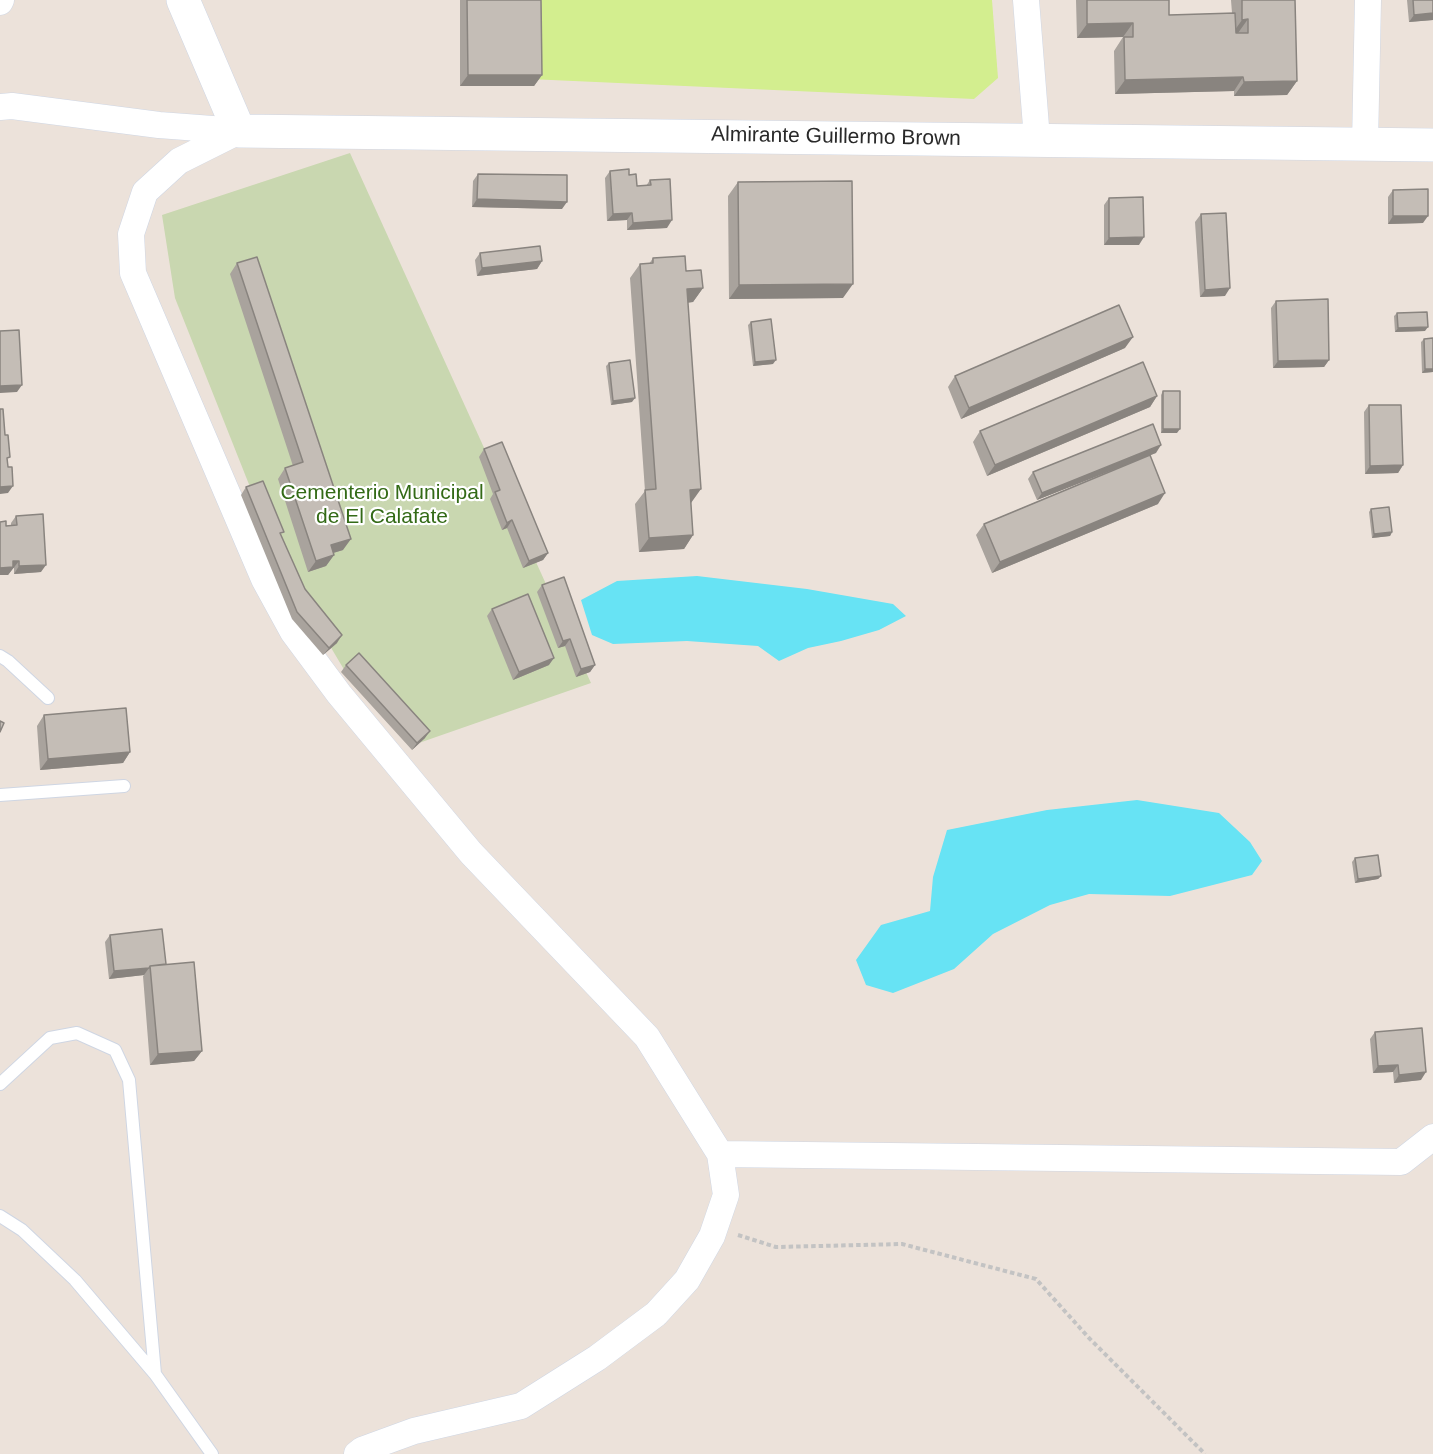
<!DOCTYPE html>
<html>
<head>
<meta charset="utf-8">
<style>
	body { margin:0 }
	canvas { display:block; background:#ece2da }
</style>
</head>
<body>
<canvas width="1433" height="1454"></canvas>
<script>
const ctx = document.querySelector('canvas').getContext('2d');
ctx.lineJoin = 'round';
function fill(path, color) { ctx.fillStyle = color; ctx.fill(path, 'evenodd'); }
function strokePath(path, color, width, dash) { ctx.strokeStyle = color; ctx.lineWidth = width; ctx.lineCap = dash ? 'butt' : 'round'; ctx.setLineDash(dash || []); ctx.stroke(path); }
function drawText(font, color, halo, rows, align = 'center') {
  ctx.font = font + ' Helvetica,sans-serif'; ctx.lineWidth = 4.5; ctx.setLineDash([]); ctx.textBaseline = 'middle'; ctx.strokeStyle = halo; ctx.fillStyle = color; for (const [text, x, y, turn = 0] of rows) {
    ctx.save(); ctx.translate(x, y); ctx.rotate((+turn || 0) * Math.PI / 180); ctx.textAlign = isNaN(turn) ? turn : align; if (halo) ctx.strokeText(text, 0, 0); ctx.fillText(text, 0, 0); ctx.restore();
  }
}
fill(new Path2D(`
	M 350,153 L 591,683 L 416,744 L 349,678 L 279,560 L 175,298 L 162,215 Z`), '#c9d7b0');
fill(new Path2D(`
	M 533,0 L 992,0 L 998,78 L 974,99 L 529,79 Z`), '#d3ee8f');
fill(new Path2D(`
	M 697,576 L 807,589 L 893,604 L 906,616 L 879,630 L 841,641 L 808,648 L 779,661 L 758,646 L 687,641 L 613,644 L 592,635 L 581,600 L 617,581 Z
	M 1137,800 L 1219,813 L 1250,842 L 1262,861 L 1252,875 L 1170,896 L 1089,894 L 1050,905 L 993,934 L 954,969 L 893,993 L 866,985 L 856,960 L 881,925 L 930,911 L 933,877 L 947,830 L 1047,810 Z`), '#67e3f4');
const lane = new Path2D(`
	M 0,656 L 8,661 L 48,698
	M 0,795 L 124,786
	M 0,1084 L 50,1038 L 77,1033 L 115,1050 L 129,1080 L 155,1374
	M 0,1216 L 22,1230 L 75,1280 L 155,1374 L 212,1454`);
const street = new Path2D(`
	M 1026,0 L 1037,139
	M 0,2 L 1,0
	M 0,107 L 12,106 L 159,125 L 239,131
	M 239,131 L 179,161 L 145,192 L 131,234 L 133,273 L 264,579 L 293,632 L 339,694 L 471,853 L 647,1037 L 720,1154 L 726,1195 L 712,1236 L 687,1280 L 656,1314 L 597,1358 L 521,1406 L 414,1431 L 362,1450 L 357,1454
	M 1365,144 L 1368,0
	M 720,1154 L 1401,1162 L 1433,1137`);
const secondary = new Path2D(`
	M 183,0 L 239,131 L 1433,145`);
strokePath(lane, '#cfd6e3', 14);
strokePath(street, '#cfd6e3', 27);
strokePath(secondary, '#cfd6e3', 34);
strokePath(new Path2D(`
	M 738,1235 L 776,1247 L 902,1244 L 1036,1279 L 1089,1338 L 1205,1454`), '#c3c3c3', 4, [4.5, 3]);
strokePath(lane, '#fff', 12);
strokePath(street, '#fff', 26);
strokePath(secondary, '#fff', 33);
fill(new Path2D(`
	M 460,0 L 541,0 L 542,75 L 534,86 L 460,86 Z
	M 1076,0 L 1169,0 L 1169,15 L 1232,13 L 1231,0 L 1295,0 L 1297,81 L 1287,95 L 1234,96 L 1234,91 L 1115,94 L 1114,51 L 1123,37 L 1077,38 Z
	M 1407,0 L 1433,0 L 1433,20 L 1409,22 Z
	M 610,171 L 629,175 L 637,186 L 646,186 L 650,180 L 667,228 L 627,230 L 627,220 L 607,221 L 605,178 Z
	M 478,174 L 562,209 L 472,207 L 473,181 Z
	M 738,182 L 843,298 L 729,299 L 728,196 Z
	M 1393,190 L 1423,223 L 1388,224 L 1388,197 Z
	M 1109,198 L 1139,245 L 1104,245 L 1104,205 Z
	M 1201,214 L 1225,296 L 1200,297 L 1195,222 Z
	M 480,253 L 542,261 L 537,269 L 477,276 L 475,260 Z
	M 653,258 L 686,271 L 703,288 L 693,302 L 688,303 L 691,503 L 693,535 L 684,549 L 639,552 L 635,504 L 645,491 L 630,278 L 640,264 L 649,264 Z
	M 237,263 L 343,550 L 333,553 L 334,555 L 326,566 L 308,572 L 278,479 L 285,468 L 293,466 L 230,274 Z
	M 1276,301 L 1329,360 L 1324,367 L 1273,368 L 1271,308 Z
	M 1397,313 L 1425,331 L 1395,332 L 1394,316 Z
	M 751,322 L 773,364 L 753,366 L 748,325 Z
	M 1424,339 L 1433,372 L 1422,373 L 1421,342 Z
	M 1125,348 L 961,419 L 948,387 L 955,376 Z
	M 609,363 L 632,402 L 611,405 L 606,366 Z
	M 1163,391 L 1177,433 L 1161,433 L 1161,395 Z
	M 1157,396 L 1150,407 L 987,476 L 973,442 L 980,431 Z
	M 1369,405 L 1403,465 L 1398,473 L 1365,474 L 1364,412 Z
	M 484,449 L 548,553 L 543,560 L 523,568 L 507,528 L 502,530 L 490,499 L 493,494 L 479,457 Z
	M 1156,453 L 1150,455 L 1158,504 L 992,573 L 976,535 L 984,524 L 1124,465 L 1037,500 L 1028,479 L 1033,472 Z
	M 246,487 L 281,536 L 305,589 L 337,643 L 323,655 L 292,619 L 241,495 Z
	M 1371,509 L 1392,532 L 1390,536 L 1372,538 L 1369,512 Z
	M 16,516 L 41,572 L 14,574 L 14,568 L 13,568 L 8,575 L 6,526 L 11,525 L 11,523 Z
	M 542,585 L 595,665 L 590,672 L 576,677 L 565,646 L 558,648 L 537,592 Z
	M 492,609 L 549,665 L 513,680 L 487,616 Z
	M 346,665 L 425,738 L 412,750 L 341,672 Z
	M 44,715 L 130,752 L 123,763 L 40,770 L 37,726 Z
	M 1355,858 L 1381,876 L 1378,879 L 1355,883 L 1352,862 Z
	M 110,935 L 166,964 L 202,1051 L 194,1061 L 150,1065 L 143,976 L 144,975 L 109,979 L 105,942 Z
	M 1375,1032 L 1421,1080 L 1394,1083 L 1393,1072 L 1373,1073 L 1370,1039 Z`), '#a9a39d');
fill(new Path2D(`
	M 1433,13 L 1433,20 L 1409,22 L 1414,15 Z
	M 1248,19 L 1238,33 L 1232,34 L 1242,20 Z
	M 1133,23 L 1123,37 L 1077,38 L 1087,24 Z
	M 468,75 L 542,75 L 534,86 L 460,86 Z
	M 1243,77 L 1234,91 L 1115,94 L 1125,80 Z
	M 1297,81 L 1287,95 L 1234,96 L 1244,82 Z
	M 477,199 L 567,202 L 562,209 L 472,207 Z
	M 632,213 L 627,220 L 607,221 L 613,214 Z
	M 1393,216 L 1428,216 L 1423,223 L 1388,224 Z
	M 672,220 L 667,228 L 627,230 L 633,223 Z
	M 1144,237 L 1139,245 L 1104,245 L 1109,238 Z
	M 542,261 L 537,269 L 477,276 L 482,268 Z
	M 853,284 L 843,298 L 729,299 L 739,285 Z
	M 703,288 L 693,302 L 677,303 L 687,289 Z
	M 1230,288 L 1225,296 L 1200,297 L 1205,290 Z
	M 1428,327 L 1425,331 L 1395,332 L 1398,328 Z
	M 1133,337 L 1125,348 L 961,419 L 969,408 Z
	M 776,360 L 773,364 L 753,366 L 755,362 Z
	M 1329,360 L 1324,367 L 1273,368 L 1278,361 Z
	M 1425,369 L 1433,369 L 1433,372 L 1422,373 Z
	M 22,385 L 17,392 L 0,393 L 0,386 Z
	M 1157,396 L 1150,407 L 987,476 L 995,465 Z
	M 635,398 L 632,402 L 611,405 L 613,401 Z
	M 1163,429 L 1180,429 L 1177,433 L 1161,433 Z
	M 1161,445 L 1156,453 L 1037,500 L 1042,493 Z
	M 1403,465 L 1398,473 L 1365,474 L 1370,466 Z
	M 13,486 L 8,493 L 0,494 L 0,487 Z
	M 701,489 L 691,503 L 690,490 Z
	M 1165,493 L 1158,504 L 992,573 L 1000,562 Z
	M 512,520 L 507,528 L 502,530 L 507,523 Z
	M 1392,532 L 1390,536 L 1372,538 L 1374,534 Z
	M 693,535 L 684,549 L 639,552 L 649,538 Z
	M 351,539 L 343,550 L 323,556 L 331,545 Z
	M 548,553 L 543,560 L 523,568 L 529,561 Z
	M 334,555 L 326,566 L 308,572 L 316,561 Z
	M 13,561 L 19,561 L 8,575 L 0,575 L 0,568 Z
	M 46,565 L 41,572 L 14,574 L 19,566 Z
	M 342,635 L 337,643 L 323,655 L 329,648 Z
	M 570,639 L 565,646 L 558,648 L 563,641 Z
	M 554,658 L 549,665 L 513,680 L 519,672 Z
	M 595,665 L 590,672 L 576,677 L 581,669 Z
	M 430,731 L 425,738 L 412,750 L 417,743 Z
	M 130,752 L 123,763 L 40,770 L 48,759 Z
	M 1381,876 L 1378,879 L 1355,883 L 1358,879 Z
	M 149,968 L 144,975 L 109,979 L 114,971 Z
	M 202,1051 L 194,1061 L 150,1065 L 158,1054 Z
	M 1398,1065 L 1393,1072 L 1373,1073 L 1378,1066 Z
	M 1426,1072 L 1421,1080 L 1394,1083 L 1399,1075 Z`), '#89847f');
const building = new Path2D(`
	M 467,0 L 541,0 L 542,75 L 468,75 Z
	M 1087,0 L 1169,0 L 1169,15 L 1235,13 L 1236,33 L 1248,33 L 1248,19 L 1242,20 L 1242,0 L 1295,0 L 1297,81 L 1244,82 L 1243,77 L 1125,80 L 1124,37 L 1133,37 L 1133,23 L 1087,24 Z
	M 1413,0 L 1433,0 L 1433,13 L 1414,15 Z
	M 629,169 L 629,175 L 636,174 L 637,186 L 651,185 L 650,180 L 670,179 L 672,220 L 633,223 L 632,213 L 613,214 L 610,171 Z
	M 478,174 L 567,175 L 567,202 L 477,199 Z
	M 852,181 L 853,284 L 739,285 L 738,182 Z
	M 1428,189 L 1428,216 L 1393,216 L 1393,190 Z
	M 1143,197 L 1144,237 L 1109,238 L 1109,198 Z
	M 1226,213 L 1230,288 L 1205,290 L 1201,214 Z
	M 540,246 L 542,261 L 482,268 L 480,253 Z
	M 685,256 L 686,271 L 701,270 L 703,288 L 687,289 L 701,489 L 690,490 L 693,535 L 649,538 L 645,490 L 656,489 L 640,264 L 653,263 L 653,258 Z
	M 257,257 L 351,539 L 331,545 L 334,555 L 316,561 L 285,468 L 303,462 L 237,263 Z
	M 1328,299 L 1329,360 L 1278,361 L 1276,301 Z
	M 1119,305 L 1133,337 L 969,408 L 955,376 Z
	M 1427,312 L 1428,327 L 1398,328 L 1397,313 Z
	M 771,319 L 776,360 L 755,362 L 751,322 Z
	M 19,330 L 22,385 L 0,386 L 0,331 Z
	M 1433,338 L 1433,369 L 1425,369 L 1424,339 Z
	M 630,360 L 635,398 L 613,401 L 609,363 Z
	M 1143,362 L 1157,396 L 995,465 L 980,431 Z
	M 1163,391 L 1180,391 L 1180,429 L 1163,429 Z
	M 1369,405 L 1401,405 L 1403,465 L 1370,466 Z
	M 0,409 L 3,409 L 5,435 L 8,435 L 10,457 L 7,458 L 8,467 L 12,467 L 13,486 L 0,487 Z
	M 1153,424 L 1161,445 L 1042,493 L 1033,472 Z
	M 502,442 L 548,553 L 529,561 L 512,520 L 507,523 L 495,492 L 500,490 L 484,449 Z
	M 1150,455 L 1165,493 L 1000,562 L 984,524 Z
	M 263,481 L 284,532 L 280,533 L 305,589 L 342,635 L 329,648 L 297,612 L 246,487 Z
	M 1389,507 L 1392,532 L 1374,534 L 1371,509 Z
	M 43,514 L 46,565 L 19,566 L 19,561 L 13,561 L 13,567 L 0,568 L 0,522 L 6,521 L 6,526 L 17,525 L 16,516 Z
	M 564,577 L 595,665 L 581,669 L 570,639 L 563,641 L 542,585 Z
	M 528,594 L 554,658 L 519,672 L 492,609 Z
	M 359,653 L 430,731 L 417,743 L 346,665 Z
	M 126,708 L 130,752 L 48,759 L 44,715 Z
	M 0,721 L 4,723 L 0,732 Z
	M 1378,855 L 1381,876 L 1358,879 L 1355,858 Z
	M 162,929 L 166,964 L 150,966 L 149,968 L 114,971 L 110,935 Z
	M 194,962 L 202,1051 L 158,1054 L 150,966 Z
	M 1422,1028 L 1426,1072 L 1399,1075 L 1398,1065 L 1378,1066 L 1375,1032 Z`);
fill(building, '#c4bdb6');
strokePath(building, '#89847f', 1.5);
drawText('21px', '#292929', '#fff', [
	["Almirante Guillermo Brown",836,137,1]
]);
drawText('21px', '#336a16', '#fff', [
	["Cementerio Municipal",382,493],
	["de El Calafate",382,517]
]);
</script>
</body>
</html>
